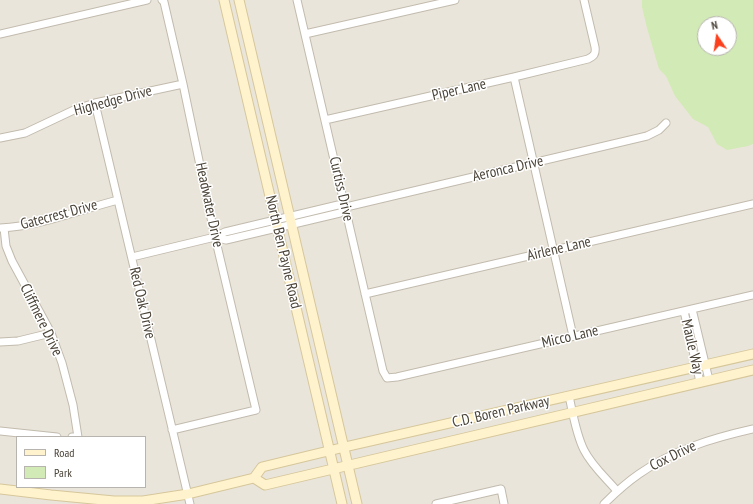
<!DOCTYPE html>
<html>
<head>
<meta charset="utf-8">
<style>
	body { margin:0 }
	#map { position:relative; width:753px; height:504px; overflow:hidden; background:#f6f3ec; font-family:"PT Sans Narrow",sans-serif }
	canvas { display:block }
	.legend { position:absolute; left:16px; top:436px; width:130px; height:52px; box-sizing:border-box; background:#fff; border:1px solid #b7b4b0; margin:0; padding:5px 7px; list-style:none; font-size:12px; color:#4b4439 }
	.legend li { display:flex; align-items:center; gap:8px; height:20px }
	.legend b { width:20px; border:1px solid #b7b4b0 }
	.north { position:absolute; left:697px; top:16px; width:40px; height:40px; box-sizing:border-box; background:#fff; border:1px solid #b7b4b0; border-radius:50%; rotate:347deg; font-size:11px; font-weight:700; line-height:16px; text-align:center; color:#4b4439 }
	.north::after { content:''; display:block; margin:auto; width:14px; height:18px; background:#fc3f1d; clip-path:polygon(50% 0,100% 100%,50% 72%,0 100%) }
</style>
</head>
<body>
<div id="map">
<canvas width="753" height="504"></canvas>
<ul class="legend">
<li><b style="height:5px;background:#fff3cd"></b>Road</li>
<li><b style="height:11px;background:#d2eab5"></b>Park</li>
</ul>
<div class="north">N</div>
</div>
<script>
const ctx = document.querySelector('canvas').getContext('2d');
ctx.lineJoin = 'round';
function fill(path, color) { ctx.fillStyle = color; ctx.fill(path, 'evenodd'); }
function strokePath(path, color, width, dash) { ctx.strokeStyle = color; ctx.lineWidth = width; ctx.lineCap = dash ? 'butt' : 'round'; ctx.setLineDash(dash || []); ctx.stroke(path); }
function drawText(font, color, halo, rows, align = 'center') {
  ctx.font = font + ' "PT Sans Narrow",sans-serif'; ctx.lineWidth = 3; ctx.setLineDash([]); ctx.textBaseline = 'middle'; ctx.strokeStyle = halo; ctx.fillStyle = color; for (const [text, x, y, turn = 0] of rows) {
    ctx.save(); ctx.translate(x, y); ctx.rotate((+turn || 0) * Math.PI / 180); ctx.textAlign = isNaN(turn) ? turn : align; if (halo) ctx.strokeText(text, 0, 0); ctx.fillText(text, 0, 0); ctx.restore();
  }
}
fill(new Path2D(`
	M 0,0 L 753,0 L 753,504 L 0,504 ZM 705,24 L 729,24 L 729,48 L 705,48 ZM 17,437 L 145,437 L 145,487 L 17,487 Z`), '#eae5da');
fill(new Path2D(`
	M 642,0 L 753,0 L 753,144 L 748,146 L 727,150 L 717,144 L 708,127 L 693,119 L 675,96 L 666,76 L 659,69 L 647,28 L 642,7 ZM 705,24 L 729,24 L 729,48 L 705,48 Z`), '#d2eab5');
const street = new Path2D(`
	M 162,0 L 164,2 L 183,84 L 215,237 L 256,410 L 172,430
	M 297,0 L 383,371 L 387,378 L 397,377 L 753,295
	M 0,34 L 147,0
	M 305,34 L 455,0
	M 514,77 L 573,336
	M 95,103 L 190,504
	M 325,120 L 514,77 L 588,59 C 594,56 596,54 595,47 L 584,0
	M 0,138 L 25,133 L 76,109 L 95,103 L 183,84
	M 0,228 C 41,226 79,210 118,200
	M 4,228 L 6,246 L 12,261 L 51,333 L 62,363 L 73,405 L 78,437 L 72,437
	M 215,237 L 226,240 L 340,213 L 346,207
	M 132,257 L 215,237 L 225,232 L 338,205 L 346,207 L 647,136 L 659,130 L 666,123
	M 365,294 L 753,204
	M 692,309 L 709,380
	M 684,311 L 700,382
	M 0,342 L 18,341 L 51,333
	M 569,396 C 573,414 576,434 584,450 C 592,466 606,478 617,491
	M 0,431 L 57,437
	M 436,504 L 501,489 L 504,504
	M 604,504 C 615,493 626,483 639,474 C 673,450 713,438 753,429`);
const secondary = new Path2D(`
	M 224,0 L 342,504
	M 239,0 L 357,504
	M 254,478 L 265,485 L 753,370
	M 0,489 L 51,495 L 114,501 L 143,501 L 188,494 L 254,478 L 262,467 L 349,446 L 753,354`);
strokePath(street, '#c2bbae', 9);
strokePath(secondary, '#d6c79b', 11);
strokePath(street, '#fff', 7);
strokePath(secondary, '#fff3cd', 9);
drawText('15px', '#4b4439', '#fff', [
	["Piper Lane",459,90,-13],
	["Highedge Drive",113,101,-15],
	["Aeronca Drive",508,169,-13],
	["Curtiss Drive",341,189,77],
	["Headwater Drive",209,205,78],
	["Gatecrest Drive",59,215,-15],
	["Airlene Lane",559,249,-13],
	["North Ben Payne Road",283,252,77],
	["Red Oak Drive",142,303,77],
	["Cliffmere Drive",41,320,64],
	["Micco Lane",570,337,-13],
	["Maule Way",692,347,77],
	["C.D. Boren Parkway",501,412,-13],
	["Cox Drive",673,456,-26]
]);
</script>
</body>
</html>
